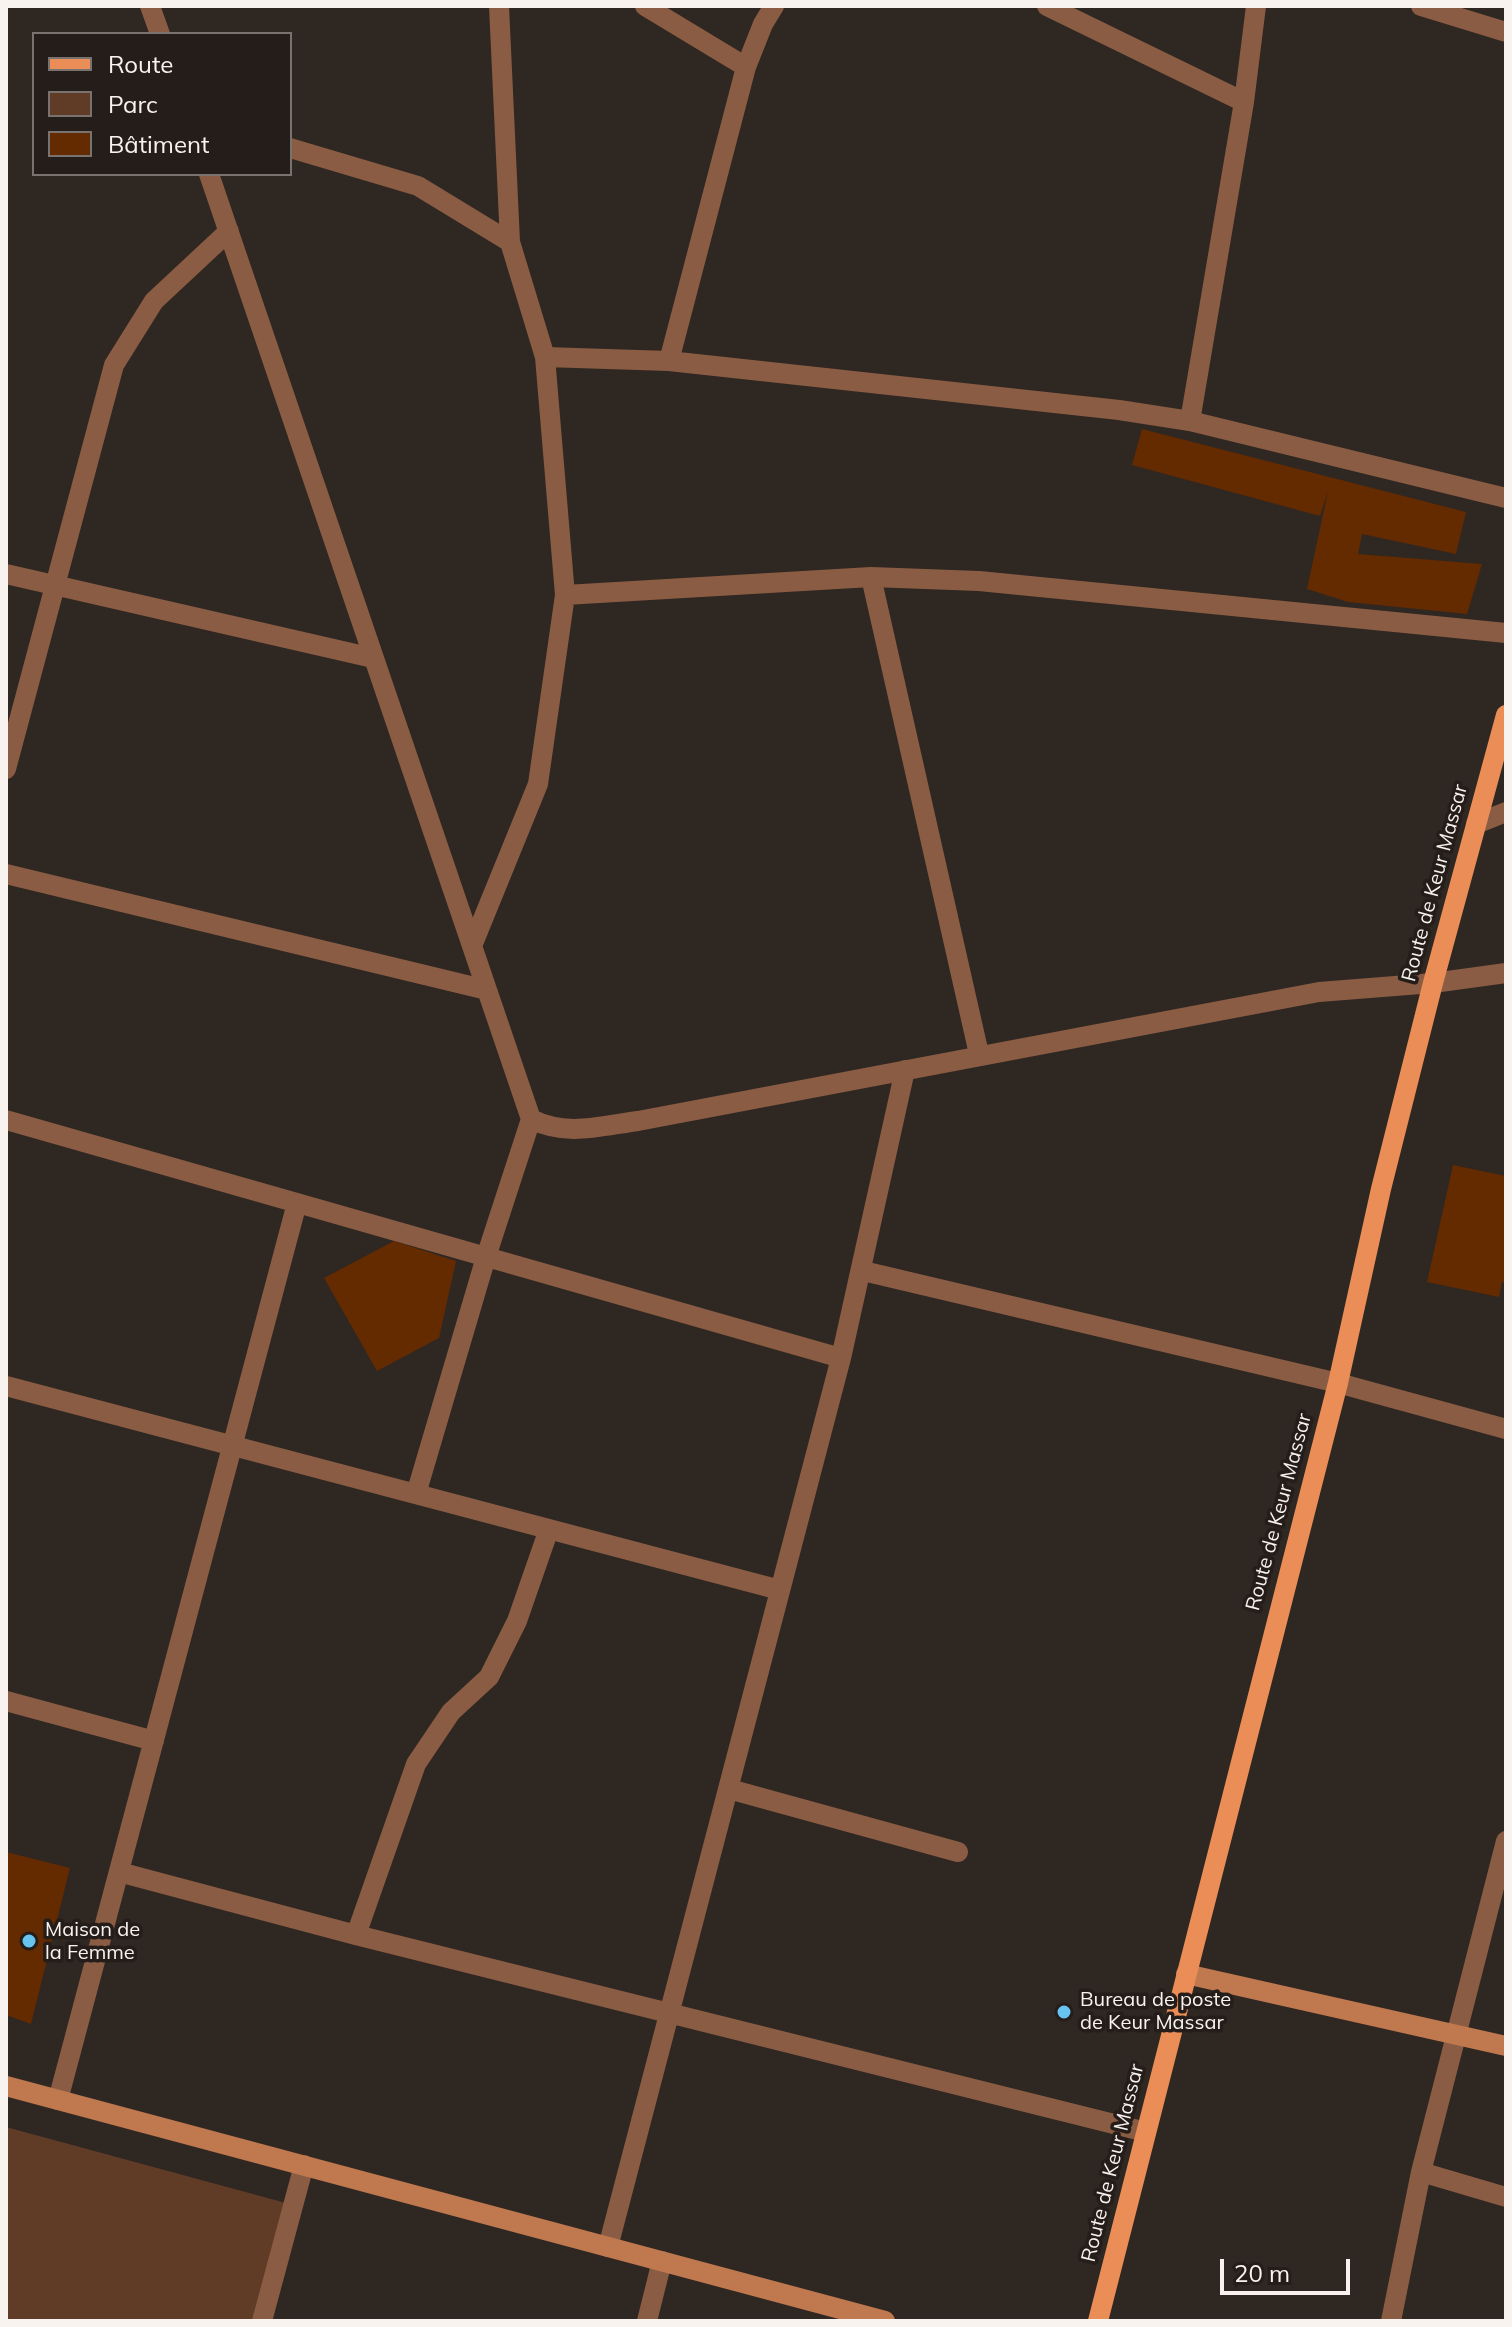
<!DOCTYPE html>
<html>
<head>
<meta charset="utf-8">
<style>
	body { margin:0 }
	#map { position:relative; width:1512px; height:2327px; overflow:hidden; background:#2f2722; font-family:Mulish,sans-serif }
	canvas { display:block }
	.frame { position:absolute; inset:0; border:8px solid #f8f3ef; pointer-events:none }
	.legend { position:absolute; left:32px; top:32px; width:260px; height:144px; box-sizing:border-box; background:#251d19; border:2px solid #79736f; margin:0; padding:10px 14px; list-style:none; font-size:24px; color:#f8f3ef }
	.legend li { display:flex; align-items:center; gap:16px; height:40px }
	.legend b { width:40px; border:2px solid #79736f }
	.scale { position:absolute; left:1220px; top:2259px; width:130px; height:36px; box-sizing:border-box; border:4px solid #f8f3ef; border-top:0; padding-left:10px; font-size:24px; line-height:28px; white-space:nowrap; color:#f8f3ef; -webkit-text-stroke:6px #251d19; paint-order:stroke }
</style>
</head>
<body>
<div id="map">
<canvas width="1512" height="2327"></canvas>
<div class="frame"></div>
<ul class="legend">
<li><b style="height:10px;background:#ea8d56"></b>Route</li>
<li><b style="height:22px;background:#603b26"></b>Parc</li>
<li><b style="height:22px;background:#642a00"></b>Bâtiment</li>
</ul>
<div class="scale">20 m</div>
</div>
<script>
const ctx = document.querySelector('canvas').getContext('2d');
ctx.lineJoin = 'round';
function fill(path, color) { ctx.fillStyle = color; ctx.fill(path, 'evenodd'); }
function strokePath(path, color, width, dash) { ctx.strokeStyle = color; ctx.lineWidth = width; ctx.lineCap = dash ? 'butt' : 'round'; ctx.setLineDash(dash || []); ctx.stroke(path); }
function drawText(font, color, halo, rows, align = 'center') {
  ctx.font = font + ' Mulish,sans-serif'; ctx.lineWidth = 7; ctx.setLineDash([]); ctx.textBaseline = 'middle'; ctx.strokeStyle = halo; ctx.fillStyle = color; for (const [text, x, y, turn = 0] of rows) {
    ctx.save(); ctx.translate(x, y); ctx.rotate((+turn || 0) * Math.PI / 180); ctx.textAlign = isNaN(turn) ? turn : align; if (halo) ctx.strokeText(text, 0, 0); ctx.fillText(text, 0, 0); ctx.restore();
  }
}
fill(new Path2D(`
	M 6,2127 L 286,2203 L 254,2321 L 6,2321 Z`), '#603b26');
fill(new Path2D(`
	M 1142,429 L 1466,512 L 1456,554 L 1362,534 L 1358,554 L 1482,564 L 1467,614 L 1348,602 L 1307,589 L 1328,491 L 1320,516 L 1132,465 Z
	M 1453,1165 L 1506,1176 L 1506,1283 L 1502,1282 L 1499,1297 L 1427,1282 Z
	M 394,1241 L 456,1261 L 439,1338 L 377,1371 L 324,1278 Z
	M 6,1852 L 70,1868 L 31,2024 L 6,2015 Z`), '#642a00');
strokePath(new Path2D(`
	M 150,6 L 160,34
	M 645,6 L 746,67
	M 1047,6 L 1244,102
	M 1421,6 L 1506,32
	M 290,148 L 418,186 L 510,242
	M 209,174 L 531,1119 C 567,1137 600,1126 638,1121 L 1319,992 L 1433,983 L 1506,973
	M 545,357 L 669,361 L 1119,410 L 1190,421 L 1506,498
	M 669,361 L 746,67 L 763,24 L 774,6
	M 1190,421 L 1244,102 L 1256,6
	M 6,574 L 373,658
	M 871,577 L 979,1054
	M 565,595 L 871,577 L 979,581 L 1506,633
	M 6,769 L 114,365 L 154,301 L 229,231
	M 1476,824 L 1506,812
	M 6,874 L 487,990
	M 472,946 L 538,784 L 565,595 L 545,357 L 510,242 L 499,6
	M 6,1120 L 841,1358
	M 863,1271 L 1338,1383 L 1506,1429
	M 6,1386 L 780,1590
	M 416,1494 L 486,1257 L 531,1119
	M 6,1701 L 154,1741
	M 729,1789 L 958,1852
	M 119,1872 L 356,1935 L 1146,2132
	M 356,1935 L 416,1764 L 451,1712 L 489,1677 L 517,1621 L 549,1529
	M 58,2100 L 297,1203
	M 1421,2172 L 1506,2197
	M 608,2247 L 841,1358 L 905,1070
	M 262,2321 L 304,2165
	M 647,2321 L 662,2261
	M 1391,2321 L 1421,2172 L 1506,1841`), '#8a5c43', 20);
strokePath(new Path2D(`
	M 1186,1974 L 1506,2046
	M 6,2086 L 885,2321`), '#c0784f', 20);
strokePath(new Path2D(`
	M 1098,2321 L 1338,1383 L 1381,1189 L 1433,983 L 1506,715`), '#ea8d56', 20);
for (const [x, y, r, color] of [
	[29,1941,8,"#66c4ef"],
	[1064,2012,8,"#66c4ef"]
]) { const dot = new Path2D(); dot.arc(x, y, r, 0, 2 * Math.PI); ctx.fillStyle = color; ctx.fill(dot); strokePath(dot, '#251d19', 3); }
drawText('20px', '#f8f3ef', '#251d19', [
	["Route de Keur Massar",1435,883,-75],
	["Route de Keur Massar",1279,1512,-75],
	["Route de Keur Massar",1113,2163,-76]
]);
drawText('20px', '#f8f3ef', '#251d19', [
	["Maison de",45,1930],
	["la Femme",45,1953],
	["Bureau de poste",1080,2000],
	["de Keur Massar",1080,2023]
], 'left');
</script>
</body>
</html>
